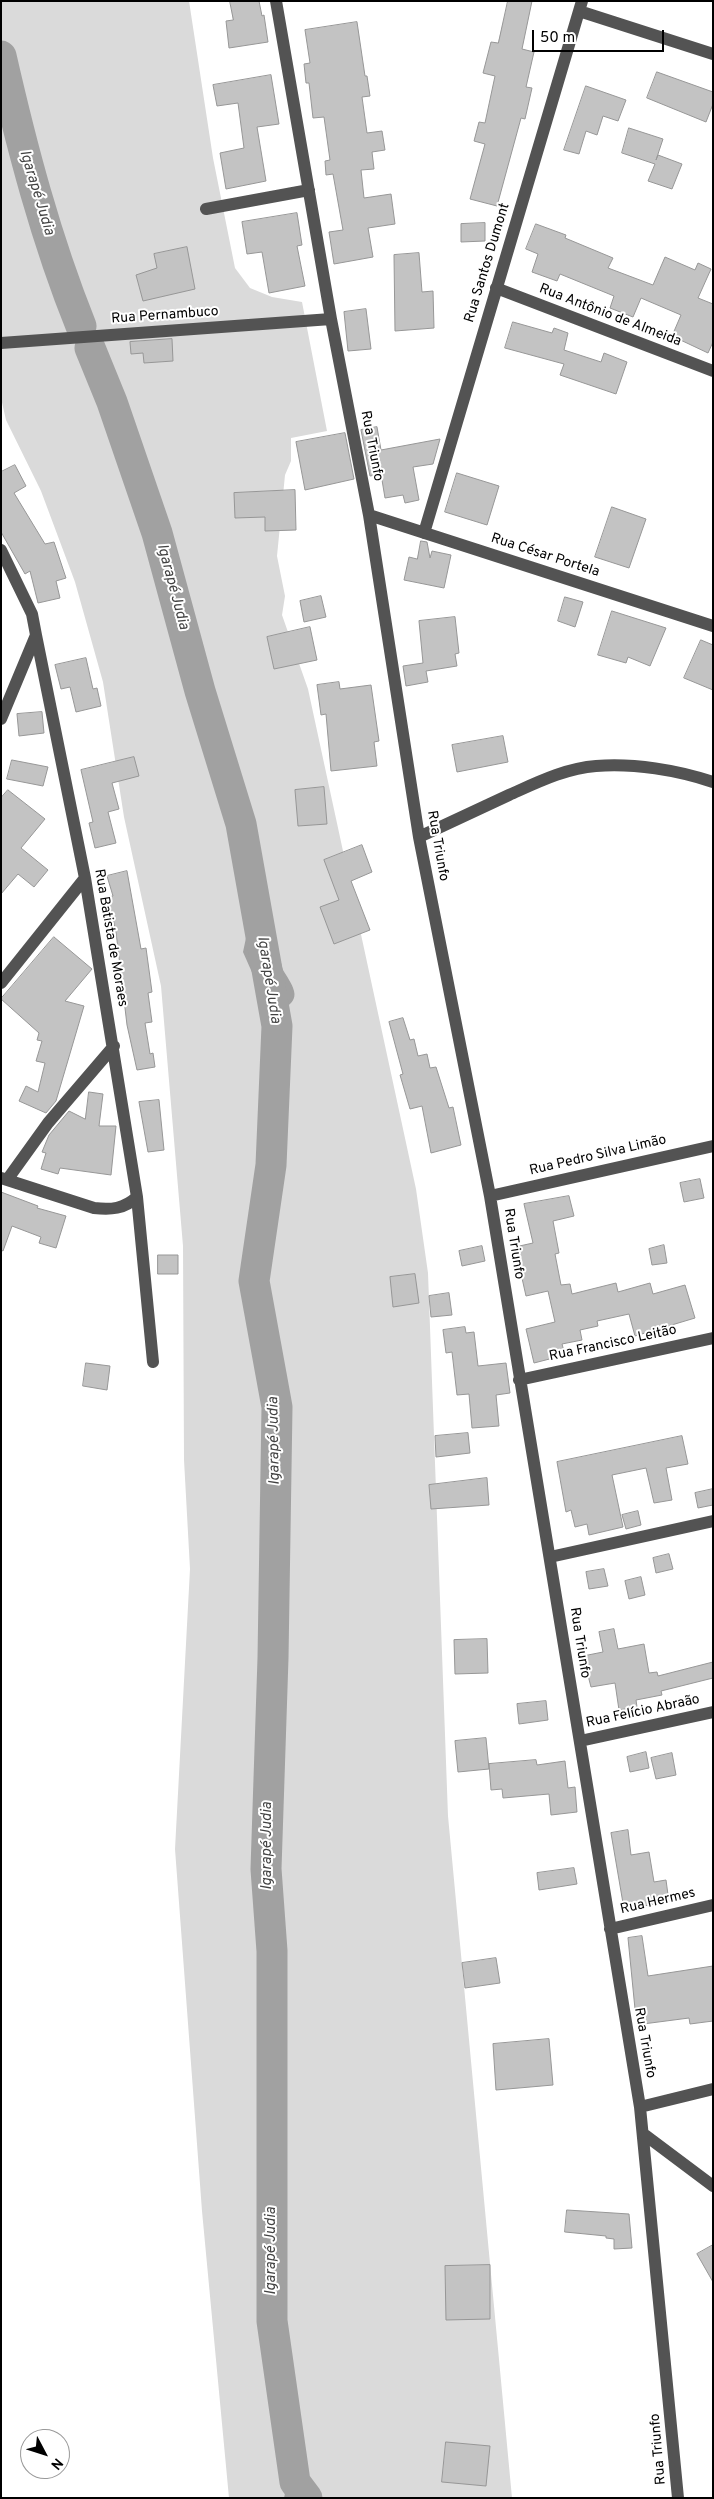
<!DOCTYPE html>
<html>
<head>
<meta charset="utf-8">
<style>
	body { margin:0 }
	#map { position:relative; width:714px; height:2499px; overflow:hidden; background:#fff; font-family:Overpass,sans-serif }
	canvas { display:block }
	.frame { position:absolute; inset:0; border:2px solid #000; pointer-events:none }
	.north { position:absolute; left:20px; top:2429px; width:50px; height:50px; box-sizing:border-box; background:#fff; border:1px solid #999; border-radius:50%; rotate:130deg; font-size:14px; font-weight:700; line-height:20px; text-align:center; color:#000 }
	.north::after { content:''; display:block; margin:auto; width:18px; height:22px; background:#000; clip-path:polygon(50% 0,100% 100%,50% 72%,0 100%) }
	.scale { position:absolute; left:532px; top:30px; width:132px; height:22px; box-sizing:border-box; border:2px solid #000; border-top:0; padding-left:6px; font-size:15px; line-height:18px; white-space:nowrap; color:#000; -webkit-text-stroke:4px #fff; paint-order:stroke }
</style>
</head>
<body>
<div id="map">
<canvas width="714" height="2499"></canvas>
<div class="frame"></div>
<div class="north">N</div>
<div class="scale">50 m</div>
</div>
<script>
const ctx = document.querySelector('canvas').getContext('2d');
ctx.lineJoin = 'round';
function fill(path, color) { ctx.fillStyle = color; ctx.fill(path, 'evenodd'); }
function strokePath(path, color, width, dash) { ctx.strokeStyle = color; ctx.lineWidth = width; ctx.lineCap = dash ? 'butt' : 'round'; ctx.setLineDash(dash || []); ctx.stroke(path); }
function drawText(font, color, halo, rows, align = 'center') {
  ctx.font = font + ' Overpass,sans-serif'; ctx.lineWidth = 4; ctx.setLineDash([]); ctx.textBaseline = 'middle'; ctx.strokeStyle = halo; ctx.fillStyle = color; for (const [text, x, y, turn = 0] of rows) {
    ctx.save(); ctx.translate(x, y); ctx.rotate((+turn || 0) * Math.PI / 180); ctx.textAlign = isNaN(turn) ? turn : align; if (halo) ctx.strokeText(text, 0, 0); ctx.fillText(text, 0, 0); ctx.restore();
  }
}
fill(new Path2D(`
	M 1,1 L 189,1 L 213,158 L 235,268 L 250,288 L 272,297 L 302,302 L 327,431 L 291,438 L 291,461 L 285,475 L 277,556 L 285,596 L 282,615 L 308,689 L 416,1189 L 428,1273 L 448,1816 L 512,2498 L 229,2498 L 202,2211 L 175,1849 L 190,1569 L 184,1460 L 183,1246 L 161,986 L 124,817 L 103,682 L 75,582 L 41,491 L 6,420 L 1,398 Z`), '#dadada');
fill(new Path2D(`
	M 257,893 C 267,903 256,917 261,930 C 264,940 273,946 278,955 C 281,959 281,965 283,970 C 287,977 292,983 294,991 C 298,1006 276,1013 264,1013 L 261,1008 L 258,986 L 243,952 L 250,919 L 246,902 L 251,895 Z
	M 290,2469 C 300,2474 305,2483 315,2487 L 320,2498 L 284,2498 L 286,2489 L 280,2481 L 280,2471 Z`), '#a1a1a1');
strokePath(new Path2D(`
	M 1,56 C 22,148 46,239 81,326
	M 90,348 L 112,402 L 157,533 L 200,691 L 241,824 L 277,1026 L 271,1165 L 254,1281 L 277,1407 L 273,1658 L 266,1869 L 272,1951 L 272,2321 L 295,2482 L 307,2498`), '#a1a1a1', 31);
const building = new Path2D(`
	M 230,1 L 259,1 L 262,16 L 264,15 L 268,42 L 229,48 L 226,21 L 233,20 Z
	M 508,1 L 532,1 L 522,49 L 534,52 L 526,87 L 532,88 L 525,119 L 521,118 L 497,206 L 470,199 L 485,144 L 474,141 L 479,122 L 485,123 L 495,76 L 483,73 L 491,42 L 498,43 Z
	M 357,22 L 365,76 L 367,76 L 370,96 L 362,97 L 367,133 L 382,131 L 385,150 L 372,152 L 374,169 L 361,170 L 364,198 L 391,194 L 395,224 L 368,228 L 373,257 L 334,264 L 329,232 L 343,230 L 333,174 L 326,175 L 325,161 L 330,160 L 324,117 L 313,118 L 309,83 L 306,83 L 304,64 L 310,63 L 305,30 Z
	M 657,72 L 713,92 L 713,104 L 706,122 L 647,98 Z
	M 271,75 L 279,124 L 257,127 L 266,181 L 226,189 L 220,153 L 244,148 L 238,103 L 217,106 L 213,85 Z
	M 586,86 L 626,100 L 618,121 L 603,116 L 597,135 L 586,131 L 579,154 L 564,150 Z
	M 629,128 L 663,139 L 656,160 L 658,155 L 682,164 L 672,189 L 648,181 L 655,164 L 622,153 Z
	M 297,213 L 302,245 L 297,246 L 305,286 L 269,293 L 262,252 L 247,254 L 242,222 Z
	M 485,223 L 485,241 L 461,242 L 461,224 Z
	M 536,224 L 566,235 L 565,238 L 613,258 L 608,268 L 653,285 L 665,257 L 695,270 L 698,263 L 711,269 L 698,298 L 713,304 L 713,342 L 708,353 L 672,336 L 681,315 L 641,298 L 633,317 L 610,308 L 614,296 L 560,274 L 557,281 L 532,272 L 538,254 L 526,249 Z
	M 187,247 L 195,289 L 143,301 L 136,275 L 157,268 L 154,254 Z
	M 419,253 L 422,292 L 433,291 L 434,328 L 395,331 L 394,255 Z
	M 366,309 L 371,349 L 348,351 L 344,312 Z
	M 513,322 L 552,333 L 554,328 L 568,333 L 564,350 L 601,362 L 604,353 L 627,362 L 616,394 L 560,375 L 564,364 L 505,348 Z
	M 172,339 L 173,361 L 144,363 L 143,353 L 131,354 L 130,342 Z
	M 377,427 L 381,450 L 440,439 L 433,464 L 413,467 L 419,500 L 405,503 L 403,495 L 385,498 L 381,474 L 370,476 L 361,430 Z
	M 345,433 L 354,479 L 305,490 L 296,442 Z
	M 15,465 L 26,486 L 14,493 L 45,544 L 54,542 L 66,578 L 56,581 L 60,598 L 38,603 L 30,571 L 25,574 L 1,532 L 1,472 Z
	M 457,473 L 499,486 L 487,525 L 445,512 Z
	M 295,490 L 296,530 L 265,531 L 265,517 L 235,518 L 234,493 Z
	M 612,507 L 646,519 L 629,568 L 595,557 Z
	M 421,541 L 427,542 L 430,558 L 432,551 L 451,555 L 444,588 L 404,580 L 409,557 L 417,559 Z
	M 321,596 L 326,617 L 304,622 L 300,601 Z
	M 565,597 L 583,602 L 575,627 L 558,621 Z
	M 612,611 L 666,628 L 650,666 L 628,657 L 626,663 L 598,655 Z
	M 455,617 L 459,653 L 455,654 L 457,666 L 426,671 L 428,682 L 406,686 L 403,666 L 423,663 L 419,621 Z
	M 310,627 L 317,660 L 274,669 L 267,637 Z
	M 701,640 L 713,645 L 713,690 L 684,678 Z
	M 86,658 L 93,689 L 97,688 L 101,706 L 76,712 L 70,687 L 61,689 L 55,665 Z
	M 339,682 L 340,689 L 371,685 L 379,741 L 374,742 L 377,766 L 331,771 L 326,714 L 321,715 L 317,685 Z
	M 42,712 L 44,733 L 19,736 L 17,714 Z
	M 503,736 L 508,762 L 457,772 L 452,745 Z
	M 134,757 L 139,776 L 112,783 L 119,809 L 108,812 L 116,843 L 95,848 L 89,823 L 93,822 L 81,770 Z
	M 12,760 L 48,767 L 43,786 L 7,779 Z
	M 324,787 L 327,824 L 298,826 L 295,790 Z
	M 8,790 L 45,819 L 21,848 L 48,870 L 34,887 L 18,874 L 1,894 L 1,798 Z
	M 362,845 L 372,872 L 351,881 L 370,930 L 334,944 L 320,907 L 339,900 L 324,860 Z
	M 127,871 L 141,949 L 146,948 L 152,992 L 148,993 L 152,1022 L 145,1023 L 150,1054 L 153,1053 L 155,1067 L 137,1070 L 127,1025 L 116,932 L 108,897 L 113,896 L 107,876 Z
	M 54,937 L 92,969 L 65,1001 L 84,1006 L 56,1101 L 46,1113 L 19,1101 L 26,1086 L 38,1092 L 45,1063 L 36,1061 L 42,1041 L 37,1040 L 39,1033 L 1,999 Z
	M 403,1018 L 410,1040 L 414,1039 L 418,1056 L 427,1054 L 430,1068 L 436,1067 L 449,1108 L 453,1107 L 461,1145 L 431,1153 L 422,1106 L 410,1109 L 400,1075 L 403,1074 L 389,1022 Z
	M 89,1092 L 103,1094 L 99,1126 L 116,1126 L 111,1175 L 60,1168 L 58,1174 L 41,1169 L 46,1153 L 42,1152 L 49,1135 L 69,1111 L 85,1119 Z
	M 159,1100 L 164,1150 L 148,1152 L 139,1102 Z
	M 700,1179 L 704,1198 L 684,1202 L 680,1183 Z
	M 1,1192 L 38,1206 L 37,1208 L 66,1216 L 56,1248 L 39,1243 L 41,1237 L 12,1226 L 3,1251 L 1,1250 Z
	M 569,1196 L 574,1216 L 553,1221 L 559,1253 L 555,1254 L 561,1285 L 570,1284 L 572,1294 L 616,1283 L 618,1292 L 650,1283 L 653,1294 L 685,1285 L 695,1318 L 635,1336 L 629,1314 L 597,1321 L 598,1326 L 580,1330 L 582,1340 L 562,1344 L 565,1355 L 534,1363 L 526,1329 L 555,1322 L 548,1291 L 526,1296 L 515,1247 L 533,1243 L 524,1204 Z
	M 664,1245 L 667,1263 L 652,1265 L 649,1249 Z
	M 482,1246 L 485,1261 L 462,1266 L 459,1251 Z
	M 158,1255 L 178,1255 L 178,1274 L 158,1274 Z
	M 415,1274 L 419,1303 L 393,1307 L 390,1277 Z
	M 449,1293 L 452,1315 L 431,1317 L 429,1296 Z
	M 465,1327 L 466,1333 L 474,1332 L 478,1366 L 506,1363 L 510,1393 L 496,1395 L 499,1426 L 472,1428 L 469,1394 L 457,1395 L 452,1352 L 446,1353 L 443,1330 Z
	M 86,1363 L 110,1366 L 107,1390 L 83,1386 Z
	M 468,1433 L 470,1453 L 436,1457 L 435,1436 Z
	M 682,1436 L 688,1464 L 666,1468 L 672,1500 L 654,1503 L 646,1468 L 612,1475 L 623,1527 L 589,1535 L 587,1524 L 575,1527 L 571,1510 L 566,1512 L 557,1462 Z
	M 487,1478 L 489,1505 L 431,1509 L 429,1485 Z
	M 713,1489 L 713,1505 L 698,1508 L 695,1493 Z
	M 638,1511 L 641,1525 L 626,1529 L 622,1515 Z
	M 669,1554 L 673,1569 L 656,1573 L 653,1558 Z
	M 604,1569 L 608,1586 L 589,1589 L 586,1572 Z
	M 641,1577 L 645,1595 L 629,1599 L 625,1581 Z
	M 614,1629 L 618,1649 L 644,1644 L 649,1673 L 657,1672 L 658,1676 L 713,1662 L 713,1678 L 661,1691 L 662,1695 L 636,1700 L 637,1707 L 619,1710 L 615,1683 L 591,1687 L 583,1656 L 603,1652 L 599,1632 Z
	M 487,1639 L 488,1673 L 455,1674 L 454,1640 Z
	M 546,1701 L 548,1720 L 519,1724 L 517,1704 Z
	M 486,1738 L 489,1769 L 458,1772 L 455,1741 Z
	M 646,1752 L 649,1768 L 630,1772 L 627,1757 Z
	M 672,1753 L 676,1775 L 656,1779 L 651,1758 Z
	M 536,1760 L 537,1765 L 565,1761 L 568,1788 L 575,1787 L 577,1812 L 551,1815 L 549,1794 L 503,1798 L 502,1789 L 491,1790 L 489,1764 Z
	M 628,1830 L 631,1855 L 649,1852 L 654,1882 L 666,1880 L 669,1902 L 624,1909 L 611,1833 Z
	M 574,1868 L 577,1884 L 539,1890 L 537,1873 Z
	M 642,1936 L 648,1976 L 713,1966 L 713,2021 L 690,2024 L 689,2018 L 643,2024 L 640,2008 L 635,2009 L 628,1938 Z
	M 496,1958 L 500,1983 L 465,1988 L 462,1963 Z
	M 549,2039 L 553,2085 L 496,2090 L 493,2044 Z
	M 567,2210 L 629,2214 L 632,2248 L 614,2249 L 614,2239 L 606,2238 L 606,2236 L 565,2232 Z
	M 713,2245 L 713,2282 L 697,2254 Z
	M 490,2265 L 490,2319 L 446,2320 L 445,2266 Z
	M 446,2442 L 490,2446 L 486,2486 L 442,2482 Z`);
fill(building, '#c3c3c3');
strokePath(building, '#979797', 1);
strokePath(new Path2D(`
	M 276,1 L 331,319 L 369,515 L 419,837 L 490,1196 L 640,2107 L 678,2498
	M 579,11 L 713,54
	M 206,209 L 309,190
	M 496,288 L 713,371
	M 1,343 L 331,319
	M 369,515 L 713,626
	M 424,533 L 582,1
	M 1,550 L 32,614 L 36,635 L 85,878 L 137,1197 C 124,1209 111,1210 94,1208 L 1,1178
	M 1,719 L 36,635
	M 419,837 C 449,823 479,809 509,795 C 536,783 566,768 596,766 C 634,763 677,770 713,782
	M 1,983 L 85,878
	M 7,1180 L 48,1123 L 114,1046
	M 490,1196 L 713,1146
	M 137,1197 L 153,1362
	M 519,1380 L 713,1338
	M 550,1557 L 713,1521
	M 580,1741 L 713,1712
	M 610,1929 L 713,1905
	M 640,2107 L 713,2089
	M 645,2135 L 713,2186`), '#535353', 12);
drawText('14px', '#000', '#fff', [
	["Rua Santos Dumont",488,263,-73],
	["Rua Pernambuco",165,316,-4],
	["Rua Antônio de Almeida",610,316,21],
	["Rua Triunfo",371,446,79],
	["Rua César Portela",545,556,18],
	["Rua Triunfo",437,846,80],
	["Rua Batista de Moraes",110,938,80],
	["Rua Pedro Silva Limão",598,1156,-13],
	["Rua Triunfo",513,1244,81],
	["Rua Francisco Leitão",613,1344,-12],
	["Rua Triunfo",579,1643,81],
	["Rua Felício Abraão",643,1712,-12],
	["Rua Hermes",658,1902,-13],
	["Rua Triunfo",644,2043,80],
	["Rua Triunfo",659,2449,-95]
]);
drawText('italic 15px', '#424242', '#fff', [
	["Igarapé Judia",36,193,73],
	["Igarapé Judia",172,587,75],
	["Igarapé Judia",268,980,81],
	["Igarapé Judia",275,1441,-91],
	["Igarapé Judia",268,1846,-90],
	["Igarapé Judia",272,2251,-90]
]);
</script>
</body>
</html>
